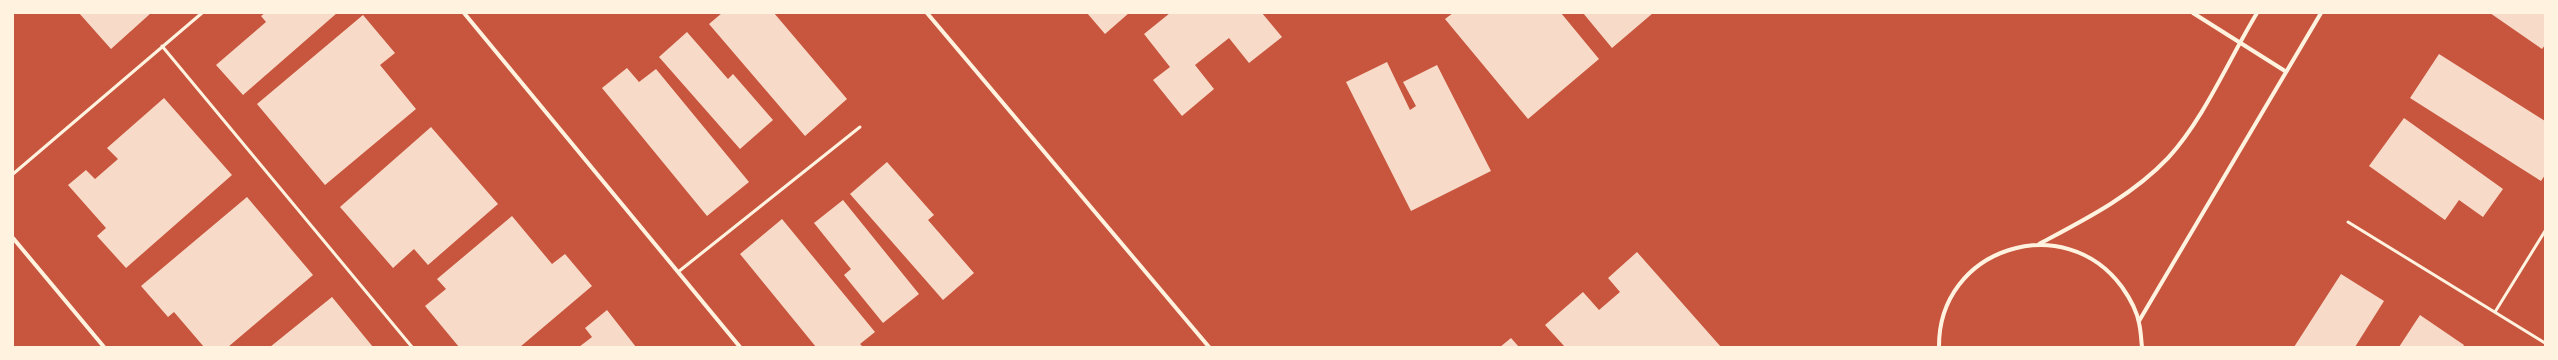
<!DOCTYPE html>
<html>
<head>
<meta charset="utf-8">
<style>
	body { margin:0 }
	#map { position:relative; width:2558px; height:360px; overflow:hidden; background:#c8553d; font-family:Montserrat,sans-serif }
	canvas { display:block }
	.frame { position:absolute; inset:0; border:14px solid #fff3e0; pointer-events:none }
</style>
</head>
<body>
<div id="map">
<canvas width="2558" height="360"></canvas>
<div class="frame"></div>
</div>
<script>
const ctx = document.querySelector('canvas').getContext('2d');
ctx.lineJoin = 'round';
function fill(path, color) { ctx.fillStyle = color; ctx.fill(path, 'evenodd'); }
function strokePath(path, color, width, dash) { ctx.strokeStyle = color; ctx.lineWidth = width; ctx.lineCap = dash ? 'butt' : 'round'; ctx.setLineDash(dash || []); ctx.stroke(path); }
fill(new Path2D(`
	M 79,13 L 151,13 L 111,49 Z
	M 265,13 L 337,13 L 243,95 L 216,65 L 266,22 L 261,16 Z
	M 722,13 L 774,13 L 847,99 L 805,136 L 709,24 Z
	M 1087,13 L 1129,13 L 1105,34 Z
	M 1170,13 L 1262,13 L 1282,37 L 1249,63 L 1229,38 L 1195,65 L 1214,89 L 1182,116 L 1153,80 L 1170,67 L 1144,34 Z
	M 1453,13 L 1561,13 L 1599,59 L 1528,119 L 1445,19 Z
	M 1583,13 L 1653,13 L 1612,48 Z
	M 2490,13 L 2545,13 L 2545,45 L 2542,49 Z
	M 363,15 L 395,53 L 380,65 L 416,109 L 325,185 L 257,104 Z
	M 687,32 L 728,79 L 733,74 L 773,120 L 740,149 L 659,57 Z
	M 2439,54 L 2545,121 L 2545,175 L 2541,181 L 2410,98 Z
	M 1387,62 L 1410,110 L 1416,106 L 1403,82 L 1437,65 L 1491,171 L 1411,211 L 1346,82 Z
	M 627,68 L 639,82 L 656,69 L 749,182 L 707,216 L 602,88 Z
	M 164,98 L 232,175 L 126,268 L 97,236 L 106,228 L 68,185 L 86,170 L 95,179 L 118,159 L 107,148 Z
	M 2404,118 L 2503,189 L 2483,217 L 2459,200 L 2445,220 L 2369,166 Z
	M 431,127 L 498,204 L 428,265 L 414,249 L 393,268 L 340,207 Z
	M 887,162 L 934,215 L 928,220 L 974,273 L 943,300 L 850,194 Z
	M 247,197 L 313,275 L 228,347 L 204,347 L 174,312 L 168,317 L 141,286 Z
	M 843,200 L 919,294 L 883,323 L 844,275 L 851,269 L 814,223 Z
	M 512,216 L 552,264 L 565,254 L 592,286 L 520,347 L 459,347 L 425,306 L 446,289 L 437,279 Z
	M 782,219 L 875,332 L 860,344 L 863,347 L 816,347 L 740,254 Z
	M 1637,252 L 1721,347 L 1565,347 L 1545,325 L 1583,292 L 1599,310 L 1620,292 L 1608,278 Z
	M 2341,274 L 2384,301 L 2355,347 L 2294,347 Z
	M 332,297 L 373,347 L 270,347 Z
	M 607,310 L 636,347 L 579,347 L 592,337 L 585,328 Z
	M 2420,315 L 2464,345 L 2463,347 L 2399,347 Z
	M 1511,338 L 1519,347 L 1500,347 Z`), '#f7dbc8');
strokePath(new Path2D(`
	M 162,46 L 412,347
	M 13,174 L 202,13
	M 2348,222 L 2545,343
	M 678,272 L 860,127
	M 2495,312 L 2545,231`), '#fff3e0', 3);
strokePath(new Path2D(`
	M 464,13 L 740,347
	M 927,13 L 1209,347
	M 2193,13 L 2285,71
	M 13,238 L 104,347
	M 2039,244 C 2084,220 2132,196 2168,158 C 2204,119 2229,59 2257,13
	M 2139,321 L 2321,13
	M 1939,347 C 1938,248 2064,208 2122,287 C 2129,297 2137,311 2139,323 C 2141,331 2141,339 2142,347`), '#fff3e0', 4);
</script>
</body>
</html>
